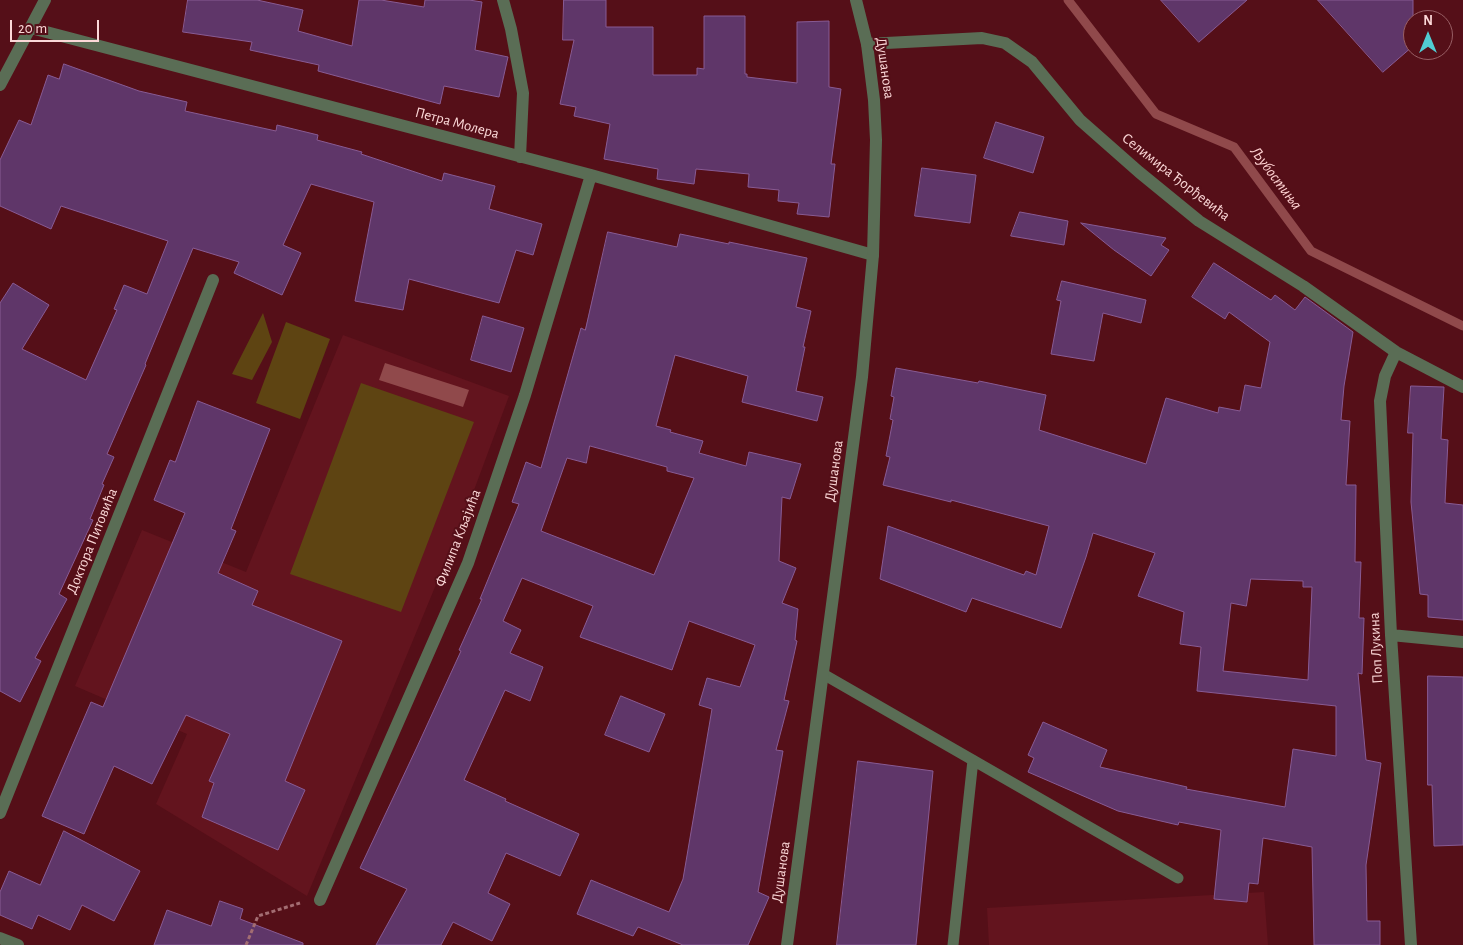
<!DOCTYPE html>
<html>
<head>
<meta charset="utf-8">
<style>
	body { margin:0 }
	#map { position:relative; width:1463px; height:945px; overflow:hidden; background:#550f18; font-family:"Alegreya Sans",sans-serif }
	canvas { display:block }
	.north { position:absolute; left:1403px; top:10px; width:50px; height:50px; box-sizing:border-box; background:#550f18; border:1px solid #985f65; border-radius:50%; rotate:0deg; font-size:14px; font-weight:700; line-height:20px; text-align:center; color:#fcd8d8 }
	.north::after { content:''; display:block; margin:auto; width:18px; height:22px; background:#51ccd2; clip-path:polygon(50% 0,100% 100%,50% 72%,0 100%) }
	.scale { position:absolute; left:10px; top:20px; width:89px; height:22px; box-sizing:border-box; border:2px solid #fcd8d8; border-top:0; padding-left:6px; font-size:15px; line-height:18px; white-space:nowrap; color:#fcd8d8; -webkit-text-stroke:4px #550f18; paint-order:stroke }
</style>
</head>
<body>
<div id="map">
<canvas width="1463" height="945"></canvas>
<div class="north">N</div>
<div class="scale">20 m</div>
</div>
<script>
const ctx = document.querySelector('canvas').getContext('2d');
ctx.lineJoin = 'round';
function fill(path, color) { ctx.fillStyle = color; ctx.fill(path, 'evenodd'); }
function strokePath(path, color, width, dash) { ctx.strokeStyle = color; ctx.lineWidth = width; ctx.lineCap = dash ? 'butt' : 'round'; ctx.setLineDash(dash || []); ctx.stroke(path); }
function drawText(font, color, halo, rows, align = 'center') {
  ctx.font = font + ' "Alegreya Sans",sans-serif'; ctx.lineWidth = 4; ctx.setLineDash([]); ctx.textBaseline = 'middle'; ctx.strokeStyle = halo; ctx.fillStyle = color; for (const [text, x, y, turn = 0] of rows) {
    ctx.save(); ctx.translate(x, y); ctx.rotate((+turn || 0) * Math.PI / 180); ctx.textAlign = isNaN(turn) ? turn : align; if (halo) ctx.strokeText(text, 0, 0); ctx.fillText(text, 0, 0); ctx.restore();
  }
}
fill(new Path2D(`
	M 343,335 L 509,396 L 464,517 L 307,896 L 156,804 L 187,734 L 75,686 L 142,530 L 246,572 Z
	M 1264,892 L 1268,945 L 989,945 L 987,908 Z`), '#63141e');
fill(new Path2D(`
	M 263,313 L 272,342 L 252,380 L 232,374 Z
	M 286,322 L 330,339 L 300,419 L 256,403 Z
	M 361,383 L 474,422 L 401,612 L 290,574 Z`), '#5e4412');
fill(new Path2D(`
	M 385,363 L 469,390 L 463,407 L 379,380 Z`), '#90494b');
strokePath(new Path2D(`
	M 1068,0 L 1156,114 L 1234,147 L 1311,251 L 1463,326`), '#90494b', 9);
const building = new Path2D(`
	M 188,0 L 257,0 L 303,10 L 298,31 L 352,46 L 359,0 L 381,0 L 424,7 L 425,0 L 469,0 L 482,2 L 475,50 L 508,57 L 499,97 L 444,86 L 440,104 L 318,71 L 319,65 L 250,50 L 252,42 L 183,32 Z
	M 564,0 L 606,0 L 606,27 L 653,27 L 653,75 L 697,75 L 697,68 L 704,69 L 704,16 L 745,16 L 745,74 L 747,74 L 747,77 L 797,83 L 797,22 L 829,21 L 829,87 L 841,89 L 831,164 L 835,164 L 829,217 L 797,214 L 799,203 L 778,201 L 779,190 L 748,187 L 749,174 L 696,169 L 694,184 L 657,179 L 658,169 L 604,159 L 610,124 L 574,116 L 576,107 L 560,104 L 574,40 L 563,40 Z
	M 1161,0 L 1247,0 L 1199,42 Z
	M 1318,0 L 1413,0 L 1413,46 L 1383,72 Z
	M 64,64 L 139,91 L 187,102 L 185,111 L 276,131 L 277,125 L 318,135 L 317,140 L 362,152 L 361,154 L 442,181 L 444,173 L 495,186 L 489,209 L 542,224 L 533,255 L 516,250 L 499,303 L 409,279 L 403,310 L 355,301 L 374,202 L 311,184 L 283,245 L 301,253 L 282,295 L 234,273 L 239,262 L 193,248 L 145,364 L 146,365 L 107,454 L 114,457 L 102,484 L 104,485 L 90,519 L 93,520 L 59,594 L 67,599 L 35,658 L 41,661 L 20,702 L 0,691 L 0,303 L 13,283 L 49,305 L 22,349 L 86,380 L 117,310 L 114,309 L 124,285 L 147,294 L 168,241 L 61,206 L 51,229 L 0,206 L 0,160 L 19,120 L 31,125 L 48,75 L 59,79 Z
	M 996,122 L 1044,137 L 1033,173 L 984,158 Z
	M 922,168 L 976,175 L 970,223 L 915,216 Z
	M 1020,212 L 1068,221 L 1064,245 L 1011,236 Z
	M 1081,223 L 1166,238 L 1161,245 L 1169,250 L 1151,276 L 1114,250 Z
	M 608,232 L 677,247 L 680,234 L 729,244 L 729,242 L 807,258 L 796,307 L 811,311 L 803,347 L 805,347 L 796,391 L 823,397 L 817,421 L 742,402 L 748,376 L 675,355 L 656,426 L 671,430 L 670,432 L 703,441 L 699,453 L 746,466 L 749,452 L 801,464 L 790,499 L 782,497 L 779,561 L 796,568 L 782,603 L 798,609 L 795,640 L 797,641 L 784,700 L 789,701 L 776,750 L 783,751 L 758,892 L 769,897 L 748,945 L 683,945 L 638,927 L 633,936 L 577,914 L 591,880 L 669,912 L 683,879 L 712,709 L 699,705 L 707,678 L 740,687 L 755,645 L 689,621 L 672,670 L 580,637 L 593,606 L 522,578 L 503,621 L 521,630 L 510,653 L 543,667 L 530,701 L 505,690 L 464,780 L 506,799 L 505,801 L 579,834 L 560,876 L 506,853 L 488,893 L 510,904 L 492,941 L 453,922 L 441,945 L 376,945 L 407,889 L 360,868 L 417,747 L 461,651 L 459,650 L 482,599 L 480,599 L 519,504 L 512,502 L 526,462 L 541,468 L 581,328 L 585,330 ZM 590,446 L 667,467 L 667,471 L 694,478 L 654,575 L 541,531 L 567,458 L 586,463 Z
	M 1214,263 L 1271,300 L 1275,295 L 1295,310 L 1305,297 L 1353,332 L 1344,386 L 1341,420 L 1350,421 L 1346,485 L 1356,485 L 1355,562 L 1361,562 L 1359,618 L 1364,618 L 1362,674 L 1358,673 L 1366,760 L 1381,763 L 1366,865 L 1367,921 L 1380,921 L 1380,945 L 1314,945 L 1312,847 L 1263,838 L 1258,884 L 1249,883 L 1247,902 L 1214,899 L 1221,830 L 1179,822 L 1178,825 L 1118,811 L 1028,772 L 1034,758 L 1028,755 L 1043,722 L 1107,750 L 1100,767 L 1187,787 L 1186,789 L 1285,807 L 1293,749 L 1336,756 L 1336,706 L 1197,691 L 1201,647 L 1180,644 L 1184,612 L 1138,596 L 1155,553 L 1093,533 L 1086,557 L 1061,628 L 972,598 L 966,612 L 880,579 L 888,526 L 1024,575 L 1026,571 L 1036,575 L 1049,526 L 951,500 L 951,502 L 883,485 L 890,457 L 886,456 L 893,420 L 890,419 L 894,397 L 891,396 L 896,368 L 978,383 L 979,381 L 1046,395 L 1039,430 L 1146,464 L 1166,398 L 1218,413 L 1219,407 L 1240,411 L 1245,385 L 1261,388 L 1270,342 L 1229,312 L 1225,319 L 1192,297 ZM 1251,579 L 1303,581 L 1303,587 L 1312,587 L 1308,680 L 1223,671 L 1231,603 L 1246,606 Z
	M 1062,281 L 1146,300 L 1141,323 L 1103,313 L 1094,361 L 1051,354 L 1061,301 L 1057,300 Z
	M 483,316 L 524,328 L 511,372 L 471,360 Z
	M 1411,386 L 1444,387 L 1441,439 L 1448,440 L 1445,503 L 1463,505 L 1463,620 L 1428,617 L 1428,595 L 1420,594 L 1411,502 L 1413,433 L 1408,433 Z
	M 198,401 L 270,429 L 231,529 L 236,531 L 218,573 L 258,591 L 252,605 L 342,641 L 285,781 L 305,790 L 278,850 L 202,817 L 214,783 L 209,781 L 230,734 L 186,715 L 152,784 L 114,766 L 84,834 L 42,816 L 91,702 L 103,707 L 185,513 L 154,500 L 170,460 L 175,462 Z
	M 1428,676 L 1463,677 L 1463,845 L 1434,846 L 1432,785 L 1428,785 Z
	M 621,696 L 665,714 L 649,752 L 605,735 Z
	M 858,761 L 933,771 L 916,945 L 837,945 Z
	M 64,831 L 140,871 L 114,921 L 82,905 L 70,930 L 38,915 L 32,929 L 0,915 L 0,892 L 9,871 L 40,885 Z
	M 220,901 L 243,909 L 240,919 L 303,943 L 303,945 L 154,945 L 167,910 L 211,926 Z`);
fill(building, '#5f3669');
strokePath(building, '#885b94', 1);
strokePath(new Path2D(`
	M 246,945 L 258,916 L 300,903`), '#a36d72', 3, [4, 2.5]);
strokePath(new Path2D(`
	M 823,674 L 1178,878
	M 953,945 L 973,760`), '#5a6d55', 11);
strokePath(new Path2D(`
	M 503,0 L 511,29 L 523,93 L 520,157
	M 31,28 L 591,175 L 873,255
	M 867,44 L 982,38 L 1005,43 L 1032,62 L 1080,120 L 1139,172 L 1199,221 L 1303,286 L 1396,352 L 1463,387
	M 0,85 L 45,0
	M 1396,352 L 1385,376 L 1380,401 L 1391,635 L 1411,945
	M 1391,635 L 1463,642
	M 0,813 L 213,280
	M 320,900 L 468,563 L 525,395 L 591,175
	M 0,938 L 18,945`), '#5a6d55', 12);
strokePath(new Path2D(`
	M 787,945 L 862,377 L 873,255 L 876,140 L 874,100 L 867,44 L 856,0`), '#5a6d55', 12);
drawText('15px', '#fcd8d8', '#550f18', [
	["Душанова",885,68,82],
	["Петра Молера",457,123,15],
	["Селимира Ђорђевића",1176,177,38],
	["Душанова",834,471,-82],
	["Филипа Кљајића",458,538,-69],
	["Доктора Питовића",92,541,-68],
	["Поп Лукина",1376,648,-93],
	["Душанова",781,872,-82]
]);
drawText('italic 16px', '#ffd2d2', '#550f18', [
	["Љубостиња",1276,178,53]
]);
</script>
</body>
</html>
